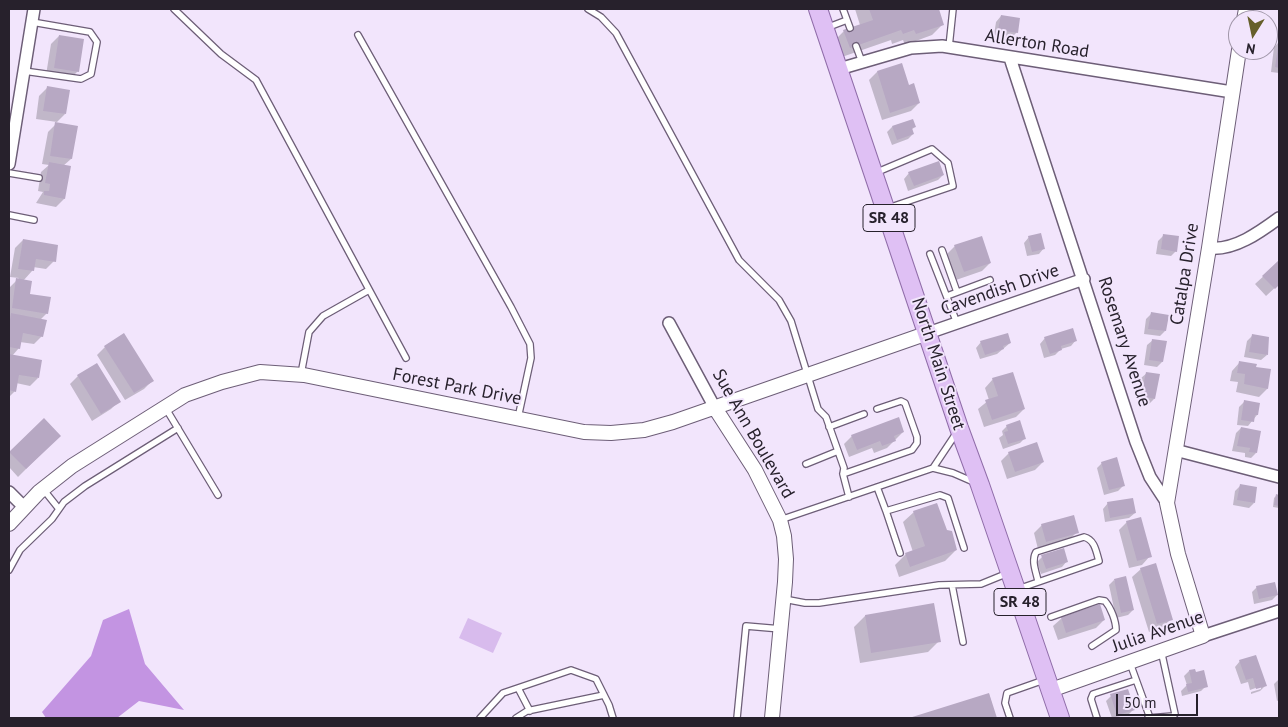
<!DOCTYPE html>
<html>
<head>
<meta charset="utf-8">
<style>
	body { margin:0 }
	#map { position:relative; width:1288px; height:727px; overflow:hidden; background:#f2e5fc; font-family:"PT Sans",sans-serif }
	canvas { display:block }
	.frame { position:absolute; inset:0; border:10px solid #27212c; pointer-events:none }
	.north { position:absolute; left:1228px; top:10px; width:50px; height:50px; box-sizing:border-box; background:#f2e5fc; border:1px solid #a197a9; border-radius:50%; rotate:190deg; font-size:14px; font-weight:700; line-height:20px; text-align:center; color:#27212c }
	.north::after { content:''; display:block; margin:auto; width:18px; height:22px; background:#665f2b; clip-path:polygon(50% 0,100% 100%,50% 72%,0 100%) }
	.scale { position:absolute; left:1116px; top:694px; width:82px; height:22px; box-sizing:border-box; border:2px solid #27212c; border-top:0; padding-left:6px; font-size:15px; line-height:18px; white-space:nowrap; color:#27212c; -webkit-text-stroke:4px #f2e5fc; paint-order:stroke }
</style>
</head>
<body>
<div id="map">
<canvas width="1288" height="727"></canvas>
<div class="frame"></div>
<div class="north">N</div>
<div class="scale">50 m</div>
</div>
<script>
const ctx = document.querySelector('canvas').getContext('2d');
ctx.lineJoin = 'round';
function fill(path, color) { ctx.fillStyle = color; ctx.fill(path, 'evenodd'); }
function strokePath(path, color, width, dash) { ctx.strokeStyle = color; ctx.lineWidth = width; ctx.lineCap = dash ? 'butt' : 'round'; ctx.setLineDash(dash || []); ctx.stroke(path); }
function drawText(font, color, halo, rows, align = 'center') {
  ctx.font = font + ' "PT Sans",sans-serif'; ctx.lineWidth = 4; ctx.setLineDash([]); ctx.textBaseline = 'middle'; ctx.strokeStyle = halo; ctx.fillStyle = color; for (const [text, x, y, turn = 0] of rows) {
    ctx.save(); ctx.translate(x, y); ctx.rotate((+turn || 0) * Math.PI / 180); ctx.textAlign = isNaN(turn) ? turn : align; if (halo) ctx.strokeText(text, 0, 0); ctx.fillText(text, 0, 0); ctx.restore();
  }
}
fill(new Path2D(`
	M 468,618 L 502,633 L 493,653 L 459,638 Z`), '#d8bbed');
fill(new Path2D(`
	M 129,609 L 145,664 L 184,710 L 139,701 L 117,718 L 46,718 L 42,712 L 91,656 L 103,620 Z`), '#c394e2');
fill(new Path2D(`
	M 855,9 L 938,9 L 943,24 L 932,35 L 905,45 L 903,40 L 892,44 L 891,40 L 839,58 L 833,42 L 844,31 L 860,25 Z
	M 1001,16 L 1017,32 L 1011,38 L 994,35 L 996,22 Z
	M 59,36 L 78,71 L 70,79 L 46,75 L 51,44 Z
	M 1279,42 L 1279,73 L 1271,72 L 1274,47 Z
	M 901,65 L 908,87 L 919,103 L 911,111 L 882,120 L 869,80 L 877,72 Z
	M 47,88 L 65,114 L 57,122 L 36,119 L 39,96 Z
	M 56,124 L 71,159 L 63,166 L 64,199 L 56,207 L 36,203 L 43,192 L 38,191 L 41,172 L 49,165 L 42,164 L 48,132 Z
	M 892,127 L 915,127 L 911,130 L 913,134 L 908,139 L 892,145 L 887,132 Z
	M 909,173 L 943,175 L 938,180 L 908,191 L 904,179 Z
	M 1163,236 L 1176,251 L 1171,256 L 1156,254 L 1158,241 Z
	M 1029,237 L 1044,248 L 1039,254 L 1027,256 L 1024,243 Z
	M 23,240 L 54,261 L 46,269 L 33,267 L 32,271 L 23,281 L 29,295 L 47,313 L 40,320 L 42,336 L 34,344 L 20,342 L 19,348 L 12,356 L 38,378 L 30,386 L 16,383 L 15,391 L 9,397 L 9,288 L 19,278 L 10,277 L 15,248 Z
	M 955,246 L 990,263 L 982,271 L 956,280 L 947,254 Z
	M 1279,262 L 1279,284 L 1266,296 L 1255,284 Z
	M 1151,314 L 1165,331 L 1160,336 L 1144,334 L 1146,319 Z
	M 1252,336 L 1267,355 L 1261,360 L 1244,357 L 1247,341 Z
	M 1045,338 L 1076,340 L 1071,346 L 1061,349 L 1055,355 L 1044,358 L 1040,344 Z
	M 1153,340 L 1165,342 L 1162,362 L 1157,367 L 1144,365 L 1147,345 Z
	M 981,342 L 1010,343 L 997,354 L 980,359 L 976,348 Z
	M 105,347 L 152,381 L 144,389 L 125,400 L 97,355 Z
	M 1240,362 L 1255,368 L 1269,370 L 1267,389 L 1259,397 L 1236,392 L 1238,382 L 1230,381 L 1232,371 Z
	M 1147,373 L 1154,399 L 1149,404 L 1137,401 L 1141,378 Z
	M 78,376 L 119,401 L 111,409 L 92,421 L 70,384 Z
	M 993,379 L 1024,409 L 1016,417 L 984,427 L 978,409 L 989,400 L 985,388 Z
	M 1244,402 L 1257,415 L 1248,426 L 1237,425 L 1239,407 Z
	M 44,420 L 59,436 L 18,477 L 9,467 L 9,454 Z
	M 1007,426 L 1025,438 L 1020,443 L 1003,449 L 999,438 L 1003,435 L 1002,431 Z
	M 1241,428 L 1256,453 L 1251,458 L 1245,457 L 1245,453 L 1232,451 L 1236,433 Z
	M 903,432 L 887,448 L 874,453 L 872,448 L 849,457 L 844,444 L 852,436 Z
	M 1009,453 L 1043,462 L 1035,470 L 1007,479 L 1001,461 Z
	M 1102,463 L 1123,486 L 1118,491 L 1104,495 L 1097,468 Z
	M 1240,486 L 1254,503 L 1249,508 L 1233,505 L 1235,491 Z
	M 1276,496 L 1279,496 L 1279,508 L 1273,507 L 1274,498 Z
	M 1108,503 L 1135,513 L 1129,518 L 1105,522 L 1103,509 Z
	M 914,512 L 956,550 L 945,561 L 899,577 L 895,565 L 906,554 L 913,552 L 903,522 Z
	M 1127,522 L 1150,556 L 1142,565 L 1129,568 L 1119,530 Z
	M 1042,525 L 1077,532 L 1069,540 L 1038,549 L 1034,533 Z
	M 1042,557 L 1067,561 L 1062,567 L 1041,574 L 1037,562 Z
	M 1141,569 L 1171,619 L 1163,627 L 1149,632 L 1132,577 Z
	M 1114,580 L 1133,610 L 1128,615 L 1116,618 L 1109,585 Z
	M 1257,587 L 1277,595 L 1272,600 L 1254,604 L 1252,592 Z
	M 933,605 L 939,641 L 928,652 L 860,663 L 854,627 L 865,616 Z
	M 1062,618 L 1104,620 L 1096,628 L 1058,640 L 1053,626 Z
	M 1240,661 L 1265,686 L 1260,691 L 1251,694 L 1251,692 L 1261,689 L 1261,686 L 1250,690 L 1248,682 L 1241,684 L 1235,667 Z
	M 1189,671 L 1195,673 L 1206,686 L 1201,691 L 1182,696 L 1181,691 L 1187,685 L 1184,676 Z
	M 1279,679 L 1279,700 L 1277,701 L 1274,684 Z
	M 989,694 L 996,718 L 912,718 Z
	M 1111,696 L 1134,709 L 1129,714 L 1112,718 L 1106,701 Z`), '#0003');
fill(new Path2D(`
	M 869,9 L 939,9 L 944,25 L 916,34 L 914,30 L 903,34 L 901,30 L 850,48 L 843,30 L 873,20 Z
	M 1001,15 L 1020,18 L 1018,33 L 998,30 Z
	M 59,35 L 84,39 L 79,72 L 54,68 Z
	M 1278,47 L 1279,47 L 1279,68 L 1275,67 Z
	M 902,63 L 909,85 L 914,83 L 920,103 L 890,113 L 877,71 Z
	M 47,86 L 70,90 L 66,114 L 43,111 Z
	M 913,119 L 916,127 L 912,128 L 914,134 L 897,140 L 892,126 Z
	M 55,122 L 78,126 L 72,159 L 50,156 Z
	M 939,161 L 944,175 L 914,186 L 908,172 Z
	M 49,162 L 71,166 L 65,199 L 44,195 L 44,191 L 49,191 L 50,184 L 45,183 Z
	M 1041,233 L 1045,249 L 1032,252 L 1028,236 Z
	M 1163,234 L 1179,236 L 1177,252 L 1161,249 Z
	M 982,236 L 991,263 L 964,272 L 954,245 Z
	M 23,239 L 58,245 L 56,262 L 36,259 L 34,271 L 18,269 Z
	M 1279,260 L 1279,285 L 1275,289 L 1262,276 Z
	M 16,278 L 32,281 L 30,294 L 51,297 L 48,314 L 12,308 Z
	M 1151,312 L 1169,315 L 1166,331 L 1148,329 Z
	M 11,313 L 47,320 L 43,337 L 23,333 L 20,349 L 9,347 L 9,325 Z
	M 1073,328 L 1077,341 L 1061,346 L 1062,350 L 1050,354 L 1044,337 Z
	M 124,333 L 154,381 L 134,393 L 104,346 Z
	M 1008,333 L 1011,343 L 1003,346 L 1004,349 L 985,355 L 980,341 Z
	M 1252,334 L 1269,337 L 1268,355 L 1249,352 Z
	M 1152,339 L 1167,341 L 1163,362 L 1149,360 Z
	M 9,354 L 42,360 L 39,378 L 19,375 L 16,392 L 9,390 Z
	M 1239,361 L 1257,364 L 1256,367 L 1271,369 L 1268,389 L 1244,384 L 1245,374 L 1237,373 Z
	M 97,363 L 121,402 L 101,414 L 77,375 Z
	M 1013,372 L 1025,409 L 992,420 L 985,400 L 998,396 L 992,378 Z
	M 1146,372 L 1160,374 L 1155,399 L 1141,396 Z
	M 1244,400 L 1260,403 L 1258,415 L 1255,415 L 1254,422 L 1241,420 Z
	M 899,417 L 904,432 L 894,436 L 896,441 L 882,446 L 880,441 L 857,450 L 851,435 Z
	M 44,418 L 61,436 L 26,469 L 9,452 Z
	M 1020,420 L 1026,439 L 1008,444 L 1004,432 L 1008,431 L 1006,425 Z
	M 1241,427 L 1261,431 L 1257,453 L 1249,452 L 1250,448 L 1237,446 Z
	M 1037,442 L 1044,462 L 1015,472 L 1008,452 Z
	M 1117,457 L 1125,486 L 1109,490 L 1101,462 Z
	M 1240,484 L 1257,487 L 1255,503 L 1237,500 Z
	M 1276,494 L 1279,495 L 1279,506 L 1274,505 Z
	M 1133,498 L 1136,513 L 1110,518 L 1107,502 Z
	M 937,503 L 947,530 L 952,531 L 957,550 L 910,567 L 905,553 L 925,546 L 913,511 Z
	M 1074,515 L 1079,533 L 1046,542 L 1041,524 Z
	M 1141,517 L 1152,557 L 1137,561 L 1126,521 Z
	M 1064,548 L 1068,562 L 1046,569 L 1041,555 Z
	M 1156,563 L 1173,620 L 1157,624 L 1140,568 Z
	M 1126,576 L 1134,610 L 1121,613 L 1114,579 Z
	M 1275,582 L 1278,595 L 1259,599 L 1256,586 Z
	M 934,603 L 941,642 L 871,653 L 865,615 Z
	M 1100,604 L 1105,620 L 1066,633 L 1061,617 Z
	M 1256,655 L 1267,686 L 1256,689 L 1253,678 L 1246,680 L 1239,660 Z
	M 1195,669 L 1196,672 L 1204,670 L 1208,687 L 1188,692 L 1186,684 L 1192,683 L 1189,670 Z
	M 1128,689 L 1135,710 L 1117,715 L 1110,694 Z
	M 989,693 L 997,718 L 909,718 Z`), '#b7a8c3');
const service = new Path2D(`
	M 174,9 L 221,54 L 256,80 L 406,358
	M 588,9 L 601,17 L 616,33 L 739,260 L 779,300 L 791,321 L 818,409 L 826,417 L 844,468 L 843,474 L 849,497
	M 843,9 L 850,28
	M 826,28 L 847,20
	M 358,35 L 511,307 L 530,344 L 531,358 L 518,418
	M 856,46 L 862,62
	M 949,47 L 953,9
	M 24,71 L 81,79 L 91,74 L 97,42 L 90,32 L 32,22
	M 9,173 L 39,178
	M 875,173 L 932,149 L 948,163 L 953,186 L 888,208
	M 9,215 L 34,220
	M 942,250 L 957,292
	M 930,254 L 957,323
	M 947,296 L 990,280
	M 301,374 L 309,332 L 323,316 L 369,290
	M 165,407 L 218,495
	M 829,427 L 864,414
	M 957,432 L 933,468 L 953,473 L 976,483
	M 806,464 L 838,451
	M 843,474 L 912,450 L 917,443 L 917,437 L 905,403 L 901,401 L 877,409
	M 877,487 L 886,511 L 940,495 L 948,498 L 964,548
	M 43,489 L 59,509
	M 886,511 L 900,553
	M 780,520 L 933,468
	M 9,570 L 20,550 L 52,519 L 64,502 L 85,486 L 178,428
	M 952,585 L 963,642
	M 1018,589 L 1099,561 C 1096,551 1095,540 1084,537 L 1036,552 C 1031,561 1036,571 1038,581
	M 784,599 L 805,603 L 819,603 L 939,585 L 981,584 L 1008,573
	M 1051,617 L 1099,600 L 1105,601 C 1111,608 1116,621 1116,630 L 1092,646
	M 1130,663 L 1150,718
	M 518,688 L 530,711
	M 480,718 L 503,693 L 571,670 L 596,679 L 609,705 L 613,718
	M 516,718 L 527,711 L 604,695
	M 737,718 L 746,626 L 781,629
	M 1010,718 L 1005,703 L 1007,693 L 1044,680
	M 1097,718 L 1091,699 L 1093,694 L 1136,680
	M 1148,718 L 1173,716 L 1175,714 L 1161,650`);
const minor = new Path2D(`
	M 1010,58 L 1136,442 L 1150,477 L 1167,503
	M 839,69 L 911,48 L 942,46 L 1232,92
	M 9,164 L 34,9
	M 1209,248 C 1234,251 1260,232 1279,218
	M 669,323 L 715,408
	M 928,333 L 1084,279
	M 1175,450 L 1279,477
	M 9,492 L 24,507
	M 1203,636 L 1279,611`);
const tertiary = new Path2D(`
	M 1244,20 L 1246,9
	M 715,408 L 755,470 L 780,520 L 784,536 L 786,559 L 785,582 L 772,718
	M 9,524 L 39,492 L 72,466 L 185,395 L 222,382 L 260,372 L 304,375 L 584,432 L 611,433 L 644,430 L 673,422 L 928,333
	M 1051,690 L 1203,636 L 1178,554 L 1167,503 L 1209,248 L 1239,50`);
const primary = new Path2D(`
	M 818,9 L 959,428 L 980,485 L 1060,718`);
strokePath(service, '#6d5e77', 8);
strokePath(minor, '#6d5e77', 14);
strokePath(tertiary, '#6d5e77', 16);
strokePath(primary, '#906da9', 20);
strokePath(service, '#fff', 5.5);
strokePath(minor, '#fff', 11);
strokePath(tertiary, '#fff', 14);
strokePath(primary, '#dfc0f4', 18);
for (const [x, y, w] of [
	[889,218,52],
	[1020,602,52]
]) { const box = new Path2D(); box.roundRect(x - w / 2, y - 13.5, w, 27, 4); ctx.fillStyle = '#f2e5fc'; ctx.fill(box); strokePath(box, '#27212c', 1); }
drawText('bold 16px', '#27212c', null, [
	["SR 48",889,218],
	["SR 48",1020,602]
]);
drawText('18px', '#27212c', '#f2e5fc', [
	["Allerton Road",1037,44,9],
	["Catalpa Drive",1185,274,-81],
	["Cavendish Drive",1000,290,-19],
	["Rosemary Avenue",1124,342,72],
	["North Main Street",938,364,72],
	["Forest Park Drive",457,387,11],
	["Sue Ann Boulevard",753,434,60],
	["Julia Avenue",1158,632,-19]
]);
</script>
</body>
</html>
